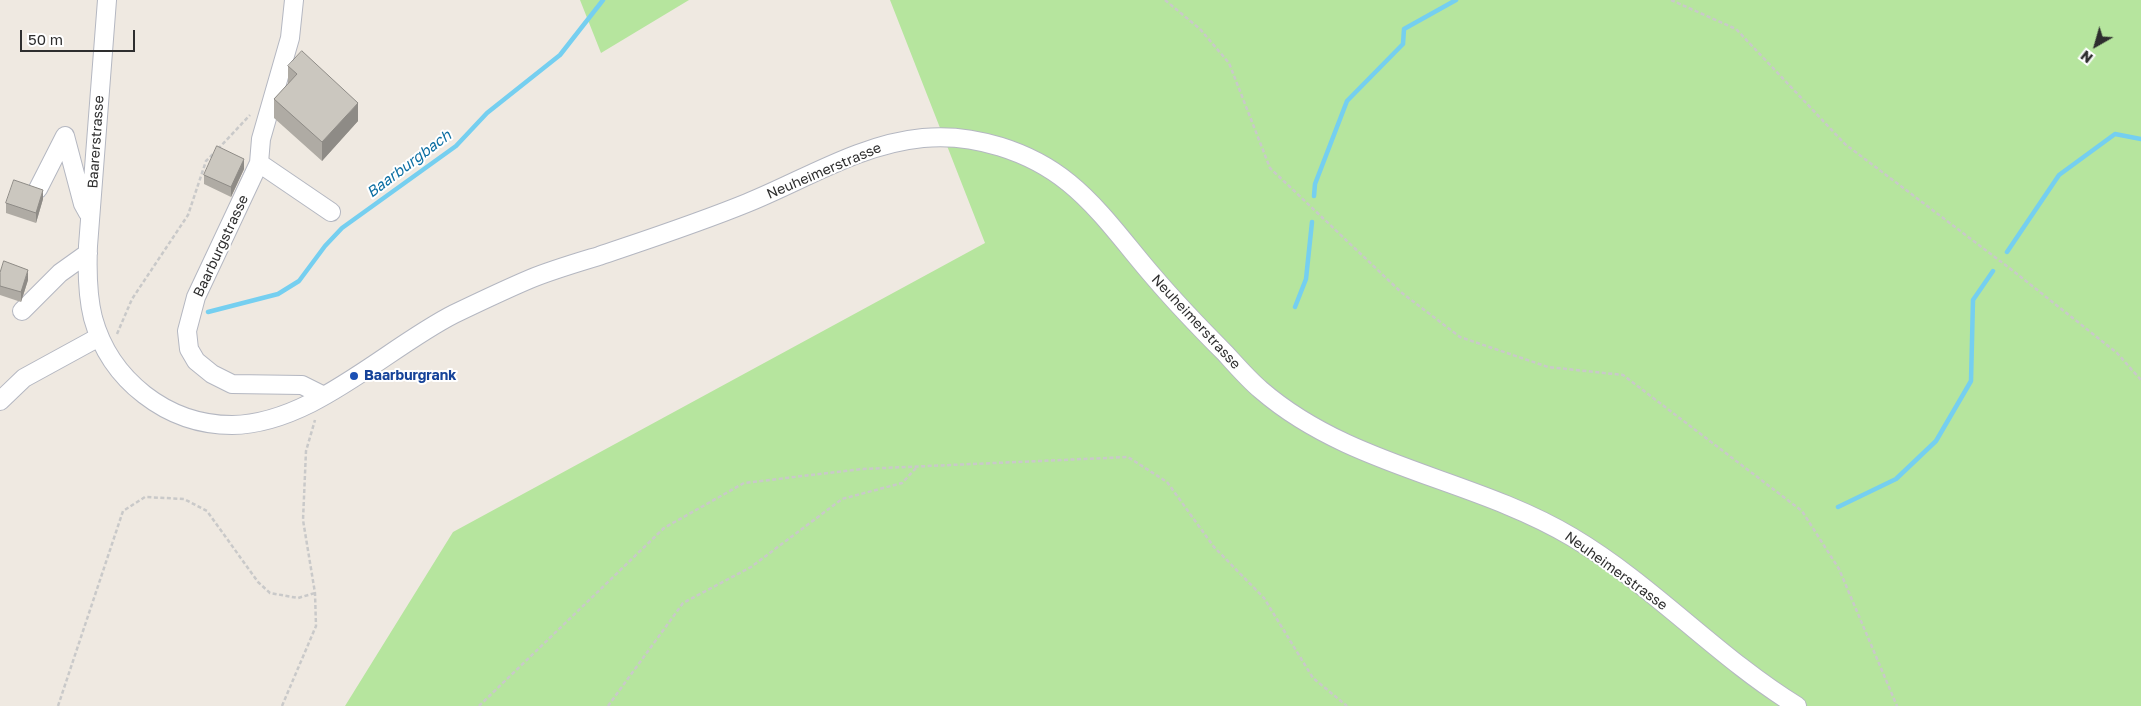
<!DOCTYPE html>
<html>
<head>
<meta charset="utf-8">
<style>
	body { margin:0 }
	#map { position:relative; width:2141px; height:706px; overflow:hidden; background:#efe9e1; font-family:"Golos Text",sans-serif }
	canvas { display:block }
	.north { position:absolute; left:2071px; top:20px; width:50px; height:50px; -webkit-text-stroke:4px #fff; paint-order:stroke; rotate:218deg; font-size:14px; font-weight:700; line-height:20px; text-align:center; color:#2e2e2e }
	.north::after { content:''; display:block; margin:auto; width:18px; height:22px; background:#2e2e2e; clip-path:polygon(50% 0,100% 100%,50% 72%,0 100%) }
	.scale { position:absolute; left:20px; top:30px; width:115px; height:22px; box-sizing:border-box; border:2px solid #2e2e2e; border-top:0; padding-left:6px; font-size:15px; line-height:18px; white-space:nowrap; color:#2e2e2e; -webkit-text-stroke:4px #fff; paint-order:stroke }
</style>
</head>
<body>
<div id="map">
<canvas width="2141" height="706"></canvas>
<div class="north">N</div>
<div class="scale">50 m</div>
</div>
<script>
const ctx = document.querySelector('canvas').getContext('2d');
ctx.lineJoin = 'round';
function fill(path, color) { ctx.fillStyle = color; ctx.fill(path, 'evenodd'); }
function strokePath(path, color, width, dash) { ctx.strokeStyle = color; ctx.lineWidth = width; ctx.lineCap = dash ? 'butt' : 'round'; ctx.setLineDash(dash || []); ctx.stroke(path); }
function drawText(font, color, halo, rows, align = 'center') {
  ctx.font = font + ' "Golos Text",sans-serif'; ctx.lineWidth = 4; ctx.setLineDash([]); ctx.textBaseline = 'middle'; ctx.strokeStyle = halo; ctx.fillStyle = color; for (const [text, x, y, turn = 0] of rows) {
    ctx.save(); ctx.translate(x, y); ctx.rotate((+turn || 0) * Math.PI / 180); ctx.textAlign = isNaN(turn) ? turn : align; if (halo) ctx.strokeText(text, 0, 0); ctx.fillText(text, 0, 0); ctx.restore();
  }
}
fill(new Path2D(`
	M 580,0 L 689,0 L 601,53 Z
	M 890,0 L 2141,0 L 2141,706 L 345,706 L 453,532 L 985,243 Z`), '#b6e59e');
strokePath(new Path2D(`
	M 1314,196 L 1315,184 L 1347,101 L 1403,44 L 1404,29 L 1456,0
	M 2007,252 L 2059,175 L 2115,134 L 2141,139
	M 1295,307 L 1306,279 L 1312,222
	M 208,312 L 278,294 L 299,281 L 325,246 L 342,228 L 456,146 L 487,113 L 560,55 L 603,0
	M 1838,507 L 1896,479 L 1936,441 L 1971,381 L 1973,300 L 1993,271`), '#75cff0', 4.5);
const minor = new Path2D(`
	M 107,0 L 88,246 C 87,270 87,294 93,318 C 110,380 167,425 232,425 C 312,424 385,349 454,314 C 479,302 504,290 530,279 C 552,270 576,263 599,256 C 649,239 698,223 747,203 C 804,180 860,144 923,138 C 973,133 1030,151 1069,183 C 1101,209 1126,245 1153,276 C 1176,303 1200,328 1225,353 C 1236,365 1248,379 1261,390 C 1350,467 1473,478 1572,537 C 1653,585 1717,657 1797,706
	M 294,0 L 290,38 L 261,139 L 259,163 L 196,297 L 187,331 L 189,349 L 196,361 L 212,374 L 232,384 L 302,385 L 322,395
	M 259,163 L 331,212
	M 38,189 L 65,136 L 83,204 L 88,213
	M 22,311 L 60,273 L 88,253
	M 0,401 L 24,378 L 99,337`);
strokePath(minor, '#b4b7c1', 20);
strokePath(new Path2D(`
	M 1165,0 L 1200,29 L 1229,63 L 1270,168 L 1402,293 L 1460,337 L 1548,367 L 1623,375 L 1802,511 L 1839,569 L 1897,706
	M 1671,0 L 1736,29 L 1845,144 L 2012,270 L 2117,353 L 2141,380
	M 218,149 L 250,115
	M 117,334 L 132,299 L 188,215 L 206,161 L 214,153
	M 58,706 L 123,511 L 145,497 L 184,499 L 207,511 L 258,582 L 270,593 L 298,598 L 315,593
	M 282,706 L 316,626 L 315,593 L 303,520 L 306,451 L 315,420
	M 479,706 L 664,528 L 744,483 L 862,469 L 1128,457 L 1167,482 L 1214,547 L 1264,598 L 1313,678 L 1347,706
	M 608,706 L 683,603 L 751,567 L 842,499 L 902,483 L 917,467`), '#c9c9c9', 2.5, [4, 2.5]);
strokePath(minor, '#fff', 18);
fill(new Path2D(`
	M 288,66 L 358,121 L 322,161 L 274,118 L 274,99 L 288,85 Z
	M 244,169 L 231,197 L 204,184 L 204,175 Z
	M 43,199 L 36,223 L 6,213 L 6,203 Z
	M 0,273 L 28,280 L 21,302 L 0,295 Z`), '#afaba4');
fill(new Path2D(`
	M 358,103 L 358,121 L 322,161 L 322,142 Z
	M 244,159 L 244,169 L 231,197 L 231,187 Z
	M 43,190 L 43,199 L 36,223 L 36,213 Z
	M 28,270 L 28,280 L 21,302 L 21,292 Z`), '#8e8b86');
const building = new Path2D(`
	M 302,51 L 358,103 L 322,142 L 274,99 L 297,74 L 288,66 Z
	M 217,146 L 244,159 L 231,187 L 204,175 Z
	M 14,180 L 43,190 L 36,213 L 6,203 Z
	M 4,261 L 28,270 L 21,292 L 0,286 L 0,273 Z`);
fill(building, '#cbc7bf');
strokePath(building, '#8e8b86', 1);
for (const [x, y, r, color] of [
	[354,376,5,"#1a4fb4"]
]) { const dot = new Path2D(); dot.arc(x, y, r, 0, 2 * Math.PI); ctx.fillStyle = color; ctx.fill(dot); strokePath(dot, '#fff', 2); }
drawText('14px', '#2e2e2e', '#fff', [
	["Baarerstrasse",96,142,-86],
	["Neuheimerstrasse",824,171,-23],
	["Baarburgstrasse",221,246,-65],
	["Neuheimerstrasse",1196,322,47],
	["Neuheimerstrasse",1616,571,36]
]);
drawText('bold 14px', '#164399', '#fff', [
	["Baarburgrank",364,376]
], 'left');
drawText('italic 15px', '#0d6fa3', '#fff', [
	["Baarburgbach",409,164,-37]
]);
</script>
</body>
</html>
